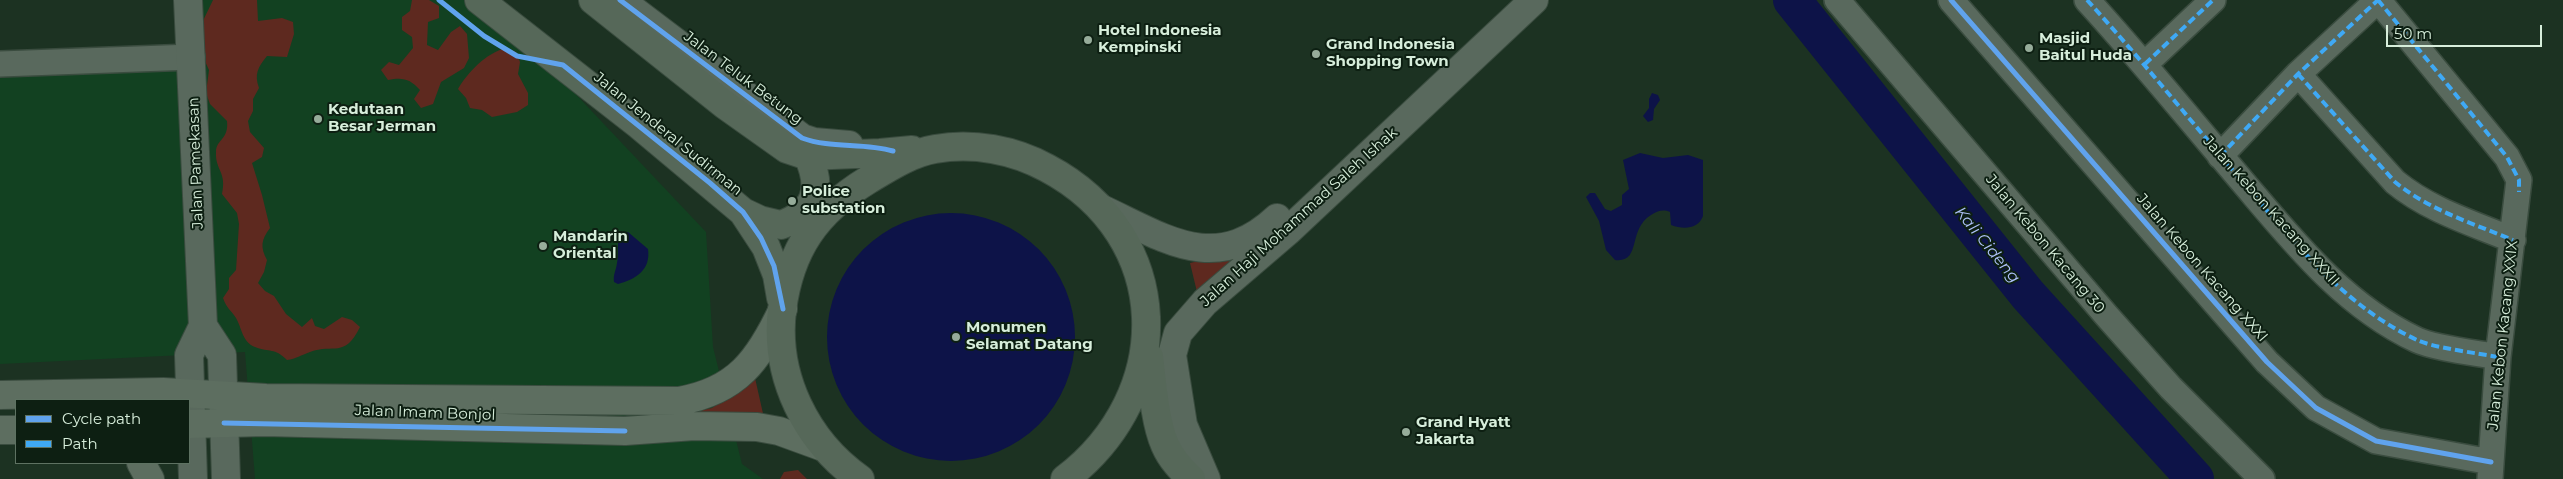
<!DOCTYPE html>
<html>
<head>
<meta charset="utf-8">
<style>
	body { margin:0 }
	#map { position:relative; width:2563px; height:479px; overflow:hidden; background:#1c3222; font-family:Montserrat,sans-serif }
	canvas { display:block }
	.legend { position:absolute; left:15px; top:399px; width:175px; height:65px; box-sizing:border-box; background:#0d1f12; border:1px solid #5e7262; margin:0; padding:6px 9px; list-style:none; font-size:15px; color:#d7eedb }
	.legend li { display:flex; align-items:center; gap:10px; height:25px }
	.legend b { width:25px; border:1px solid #5e7262 }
	.scale { position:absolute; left:2386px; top:25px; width:156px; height:22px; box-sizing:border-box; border:2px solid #d7eedb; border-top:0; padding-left:6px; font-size:15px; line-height:18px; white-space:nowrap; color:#d7eedb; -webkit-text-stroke:4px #0d1f12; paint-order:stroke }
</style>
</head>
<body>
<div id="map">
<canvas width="2563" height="479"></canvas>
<ul class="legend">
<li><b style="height:6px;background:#60a3ed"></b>Cycle path</li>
<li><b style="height:6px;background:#3fa9f5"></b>Path</li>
</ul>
<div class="scale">50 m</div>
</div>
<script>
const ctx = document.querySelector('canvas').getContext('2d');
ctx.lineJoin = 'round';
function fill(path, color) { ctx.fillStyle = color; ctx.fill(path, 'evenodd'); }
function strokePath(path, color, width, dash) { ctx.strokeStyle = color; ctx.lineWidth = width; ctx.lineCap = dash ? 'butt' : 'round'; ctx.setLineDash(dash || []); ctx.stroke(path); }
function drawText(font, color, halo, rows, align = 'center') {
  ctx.font = font + ' Montserrat,sans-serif'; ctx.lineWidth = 4; ctx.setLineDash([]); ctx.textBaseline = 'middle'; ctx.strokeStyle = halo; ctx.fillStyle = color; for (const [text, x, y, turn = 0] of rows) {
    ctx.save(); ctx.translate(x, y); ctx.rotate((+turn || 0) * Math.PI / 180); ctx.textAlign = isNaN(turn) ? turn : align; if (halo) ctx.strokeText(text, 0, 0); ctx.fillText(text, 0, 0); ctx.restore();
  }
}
fill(new Path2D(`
	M 194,0 L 469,0 L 550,67 L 706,232 L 713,347 L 742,464 L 763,479 L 255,479 L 245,352 L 0,364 L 0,78 L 194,64 Z`), '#124121');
fill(new Path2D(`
	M 213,0 L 257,0 L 258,21 L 282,18 L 293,22 L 294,34 L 287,57 L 267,56 C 258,67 254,74 259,88 L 253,99 L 253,111 L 248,121 L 250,132 L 264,148 L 262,157 L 252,163 L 262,195 L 270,228 C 261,240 260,247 267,260 L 264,272 L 258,283 L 265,291 L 274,296 L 286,314 L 302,327 L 312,318 L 315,326 L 324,329 L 342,317 L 352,320 L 360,327 C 344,359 334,343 310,352 C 301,355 296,359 287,360 C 274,347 270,353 255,347 C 242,342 242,328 236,318 C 231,310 227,309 223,298 L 229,289 L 229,278 L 236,270 L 239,224 L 237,213 L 222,194 C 227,172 215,170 216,152 C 216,139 229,140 227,121 L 210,104 L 206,93 L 209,70 L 204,59 L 200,27 Z
	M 412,0 L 429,0 L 439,6 L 439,18 L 428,22 L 427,45 L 438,50 L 451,32 L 460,26 L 467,34 L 469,58 L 464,68 L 441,82 L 433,104 L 421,108 L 414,99 L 420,90 C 410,79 403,77 388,80 L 381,70 L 389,62 L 399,65 L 413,48 L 412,37 L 402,30 L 402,17 L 410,11 Z
	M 506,48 L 516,52 L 520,62 L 518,74 L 528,93 L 528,105 L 517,112 L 492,117 L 482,110 L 470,108 L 466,98 L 458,89 C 468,72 486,53 506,48 Z
	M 1244,251 L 1197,292 L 1190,263 Z
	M 755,378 L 764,418 L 688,413 L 712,408 Z
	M 798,470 L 807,479 L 780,479 L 784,472 Z`), '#5e291f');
fill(new Path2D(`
	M 1652,93 L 1658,95 L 1660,100 L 1654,109 L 1653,120 L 1648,122 L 1643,116 L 1649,108 L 1649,99 Z
	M 1640,153 L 1663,158 L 1688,155 L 1703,160 L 1703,216 C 1698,229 1684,230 1671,225 L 1670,212 C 1663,209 1657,211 1651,215 C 1627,230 1642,263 1615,260 L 1606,250 L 1599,221 L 1586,197 L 1590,193 L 1595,193 L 1605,209 L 1611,211 L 1622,205 L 1622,195 L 1629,189 L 1623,160 Z
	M827 337a124 124 0 1 1 248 0a124 124 0 1 1-248 0Z
	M 628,232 L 648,249 C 651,270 636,279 618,284 L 614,282 C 613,274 616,271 617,263 C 619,253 617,244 619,234 Z`), '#0d1348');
strokePath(new Path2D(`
	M 1792,0 L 2028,295 L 2195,479`), '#0d1348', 38);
const minor = new Path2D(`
	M 1837,0 L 2106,315 L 2171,388 L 2262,479
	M 1951,0 L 2267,362 L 2316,408 L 2376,441 L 2491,462
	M 2087,0 C 2141,59 2190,120 2242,181 C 2293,241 2344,306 2417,340 C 2434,348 2477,353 2498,357
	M 2378,0 L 2507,157 L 2519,180 L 2498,357 L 2490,479
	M 0,64 L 192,57
	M 2145,64 L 2213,0
	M 2298,74 L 2395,182 C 2429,210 2472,223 2513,240
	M 2220,156 L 2298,74 L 2378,0`);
const tertiary = new Path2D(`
	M 188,0 L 203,326 L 189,355 L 193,479
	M 620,0 L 802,138 L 814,142 L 849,145
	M 1102,209 C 1166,239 1216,275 1277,218
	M 203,326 L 222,355 L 226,479
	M 1206,479 L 1183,425 L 1172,355 L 1178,333 L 1205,302 L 1289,230 L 1534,0`);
const secondary = new Path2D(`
	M 0,395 L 163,392 L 266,398 L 679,401 C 737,391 759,360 783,309
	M 189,424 L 265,422 L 625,431 L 694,426 L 757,427 L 779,431 L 823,447
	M 0,430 L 16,430
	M 141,463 L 150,479`);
const primary = new Path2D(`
	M 479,0 L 639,125 L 743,212 L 766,247 L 777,275 L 781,298
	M 593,0 L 725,105 L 787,149 L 808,156 L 880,153 L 912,150
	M 743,212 L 760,220 L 781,225 C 816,212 823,189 808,156
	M 1149,357 C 1152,382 1155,423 1165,445 C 1171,459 1181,469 1191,479
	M 860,479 C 806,441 774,376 782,310 C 790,249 816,212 868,180 C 888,168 911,153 935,149 C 973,142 1014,150 1047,168 C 1175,236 1177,394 1065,479`);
strokePath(minor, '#3a4c3f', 28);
strokePath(tertiary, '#3a4c3f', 30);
strokePath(secondary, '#3a4c3f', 30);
strokePath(primary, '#3a4c3f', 30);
strokePath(minor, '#59695d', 25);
strokePath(tertiary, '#59695d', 28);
strokePath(secondary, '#5d6e60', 28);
strokePath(primary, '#566859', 28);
strokePath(new Path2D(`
	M 2087,0 C 2141,59 2190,120 2242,181 C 2293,241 2344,306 2417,340 C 2434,348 2477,353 2498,357
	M 2378,0 L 2507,157 L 2519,180 L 2519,192
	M 2145,64 L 2213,0
	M 2298,74 L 2395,182 C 2429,210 2472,223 2513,240
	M 2220,156 L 2298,74 L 2378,0`), '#3fa9f5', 4, [8, 4]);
strokePath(new Path2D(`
	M 439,0 L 484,36 L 517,56 L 563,65 L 710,183 L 743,212 L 761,238 L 774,266 L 783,309
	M 620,0 L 802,138 C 831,149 863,142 893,151
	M 1951,0 L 2267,362 L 2316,408 L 2376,441 L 2491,462
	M 224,423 L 625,431`), '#60a3ed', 5);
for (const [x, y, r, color] of [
	[1088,40,5,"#96ac9a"],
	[2029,48,5,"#96ac9a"],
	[1316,54,5,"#96ac9a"],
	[318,119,5,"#96ac9a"],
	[792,201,5,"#96ac9a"],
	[543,246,5,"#96ac9a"],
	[956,337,5,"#96ac9a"],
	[1406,432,5,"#96ac9a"]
]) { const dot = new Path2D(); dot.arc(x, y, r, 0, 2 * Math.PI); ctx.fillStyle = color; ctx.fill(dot); strokePath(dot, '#0d1f12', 2); }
drawText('bold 15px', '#d7eedb', '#0d1f12', [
	["Hotel Indonesia",1098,31],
	["Kempinski",1098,48],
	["Masjid",2039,39],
	["Baitul Huda",2039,56],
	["Grand Indonesia",1326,45],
	["Shopping Town",1326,62],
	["Kedutaan",328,110],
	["Besar Jerman",328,127],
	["Police",802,192],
	["substation",802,209],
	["Mandarin",553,237],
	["Oriental",553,254],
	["Monumen",966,328],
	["Selamat Datang",966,345],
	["Grand Hyatt",1416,423],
	["Jakarta",1416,440]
], 'left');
drawText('15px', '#d7eedb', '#0d1f12', [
	["Jalan Teluk Betung",743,78,37],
	["Jalan Jenderal Sudirman",668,134,39],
	["Jalan Pamekasan",196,163,-92],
	["Jalan Kebon Kacang XXXII",2271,211,48],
	["Jalan Haji Mohammad Saleh Ishak",1299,217,-42],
	["Jalan Kebon Kacang 30",2045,244,50],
	["Jalan Kebon Kacang XXXI",2202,268,49],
	["Jalan Kebon Kacang XXIX",2503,335,-84],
	["Jalan Imam Bonjol",425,413,2]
]);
drawText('italic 16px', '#afc2fa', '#0d1f12', [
	["Kali Cideng",1987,245,51]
]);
</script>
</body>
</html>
